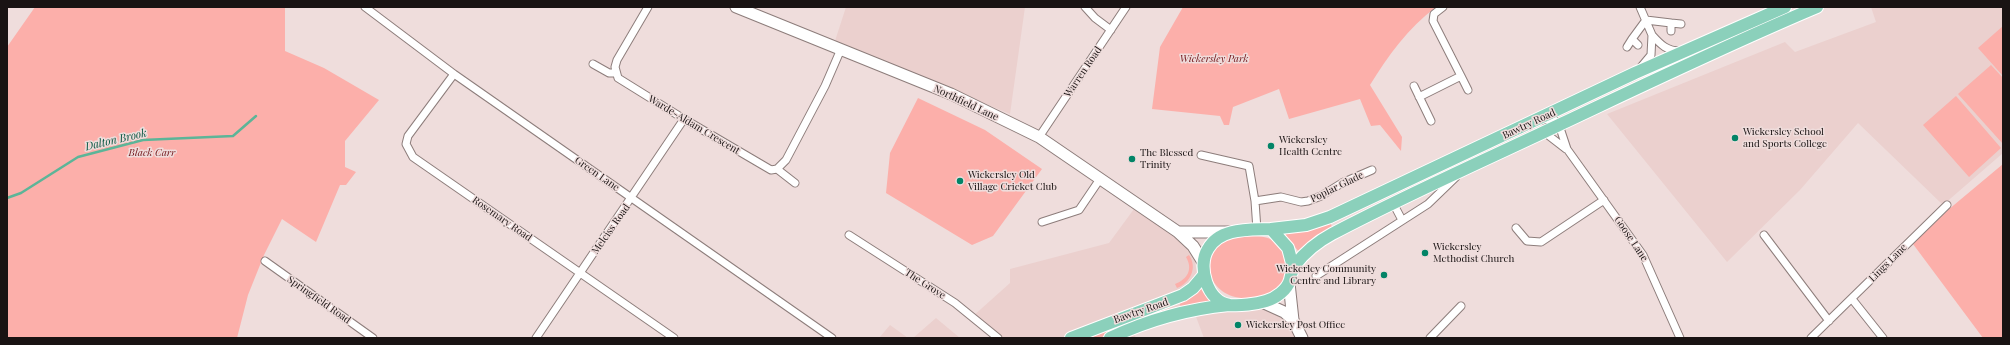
<!DOCTYPE html>
<html>
<head>
<meta charset="utf-8">
<style>
	body { margin:0 }
	#map { position:relative; width:2010px; height:345px; overflow:hidden; background:#efdddc; font-family:"Playfair Display",serif }
	canvas { display:block }
	.frame { position:absolute; inset:0; border:8px solid #191313; pointer-events:none }
</style>
</head>
<body>
<div id="map">
<canvas width="2010" height="345"></canvas>
<div class="frame"></div>
</div>
<script>
const ctx = document.querySelector('canvas').getContext('2d');
ctx.lineJoin = 'round';
function fill(path, color) { ctx.fillStyle = color; ctx.fill(path, 'evenodd'); }
function strokePath(path, color, width, dash) { ctx.strokeStyle = color; ctx.lineWidth = width; ctx.lineCap = dash ? 'butt' : 'round'; ctx.setLineDash(dash || []); ctx.stroke(path); }
function drawText(font, color, halo, rows, align = 'center') {
  ctx.font = font + ' "Playfair Display",serif'; ctx.lineWidth = 3; ctx.setLineDash([]); ctx.textBaseline = 'middle'; ctx.strokeStyle = halo; ctx.fillStyle = color; for (const [text, x, y, turn = 0] of rows) {
    ctx.save(); ctx.translate(x, y); ctx.rotate((+turn || 0) * Math.PI / 180); ctx.textAlign = isNaN(turn) ? turn : align; if (halo) ctx.strokeText(text, 0, 0); ctx.fillText(text, 0, 0); ctx.restore();
  }
}
fill(new Path2D(`
	M 846,7 L 1025,7 L 1010,114 L 835,41 Z
	M 1871,7 L 2003,7 L 2003,153 L 1943,205 L 1858,123 L 1800,190 L 1727,262 L 1607,114 L 1785,42 L 1795,52 L 1876,22 Z
	M 1134,209 L 1182,240 L 1194,255 L 1197,274 L 1207,294 L 1266,308 L 1285,316 L 1298,338 L 1204,338 L 1195,314 L 1134,334 L 1136,338 L 997,338 L 972,317 L 1010,283 L 1010,269 L 1109,243 Z
	M 936,318 L 960,338 L 913,338 Z
	M 890,325 L 908,338 L 879,338 Z`), '#ebd0ce');
fill(new Path2D(`
	M 35,7 L 285,7 L 285,51 L 324,68 L 379,100 L 345,141 L 345,167 L 356,172 L 346,185 L 340,185 L 316,242 L 282,219 L 264,255 L 248,295 L 237,338 L 7,338 L 7,47 Z
	M 1183,7 L 1436,7 C 1408,28 1388,56 1370,85 L 1402,137 L 1401,151 L 1380,125 L 1371,126 L 1360,99 L 1289,119 L 1279,89 L 1233,107 L 1229,125 L 1224,125 L 1220,116 L 1152,109 L 1160,47 Z
	M 2003,26 L 2003,76 L 1978,48 Z
	M 1991,65 L 2003,78 L 2003,144 L 1958,94 Z
	M 1956,96 L 2001,148 L 1969,177 L 1923,125 Z
	M 918,98 L 985,130 L 1042,169 L 993,236 L 972,245 L 886,193 L 890,153 Z
	M 2003,164 L 2003,338 L 1983,338 L 1913,244 L 1948,210 Z
	M 1330,222 L 1333,229 L 1299,252 L 1285,235 L 1286,233 Z
	M 1247,236 C 1258,236 1267,236 1276,242 C 1292,254 1290,283 1273,292 C 1265,296 1255,297 1246,298 C 1210,299 1194,256 1226,240 C 1233,237 1240,237 1247,236 Z
	M 1189,255 C 1198,268 1190,283 1177,288 L 1175,284 C 1188,279 1193,269 1186,257 Z
	M 1200,287 L 1212,300 L 1211,302 L 1181,308 L 1179,301 Z
	M 1162,307 L 1164,312 L 1099,338 L 1081,338 Z`), '#fcafaa');
strokePath(new Path2D(`
	M 7,198 L 21,193 L 78,157 L 143,140 L 233,136 L 256,116`), '#5cb598', 2.5);
const street = new Path2D(`
	M 365,7 L 454,74 L 832,338
	M 648,7 L 617,60 L 615,67 L 618,78 L 684,119 L 771,170 L 777,169 L 786,160 L 825,86 L 841,49
	M 1085,7 L 1095,18 L 1111,30
	M 1640,7 L 1652,35
	M 1671,31 L 1671,23 L 1681,24
	M 1632,39 L 1646,20 L 1671,23
	M 1627,47 L 1632,39 L 1638,45
	M 593,64 L 609,73 L 615,73
	M 1641,67 L 1651,55 L 1652,35 C 1661,45 1667,51 1680,51
	M 454,74 L 408,136 L 406,144 L 413,157 L 674,338
	M 1461,76 L 1468,90
	M 1414,86 L 1431,121
	M 1419,97 L 1461,76 L 1433,21 L 1434,14 L 1443,7
	M 1542,120 L 1553,119 L 1559,125 L 1567,149 L 1643,255 L 1680,338
	M 1544,132 L 1566,149
	M 1039,137 L 1126,7
	M 1201,155 L 1249,166 L 1255,201 L 1257,230
	M 777,169 L 795,183
	M 1255,201 L 1281,197 L 1301,202 L 1308,201 L 1321,196 L 1342,183 L 1372,170
	M 1393,203 L 1402,220
	M 1042,222 L 1079,210 L 1100,179
	M 1516,228 L 1527,241 L 1541,242 L 1604,200
	M 849,235 L 955,303 L 998,338
	M 1764,235 L 1829,321
	M 265,261 L 373,338
	M 1316,276 L 1428,204 L 1456,177
	M 1852,299 L 1883,338
	M 536,338 L 684,119
	M 1430,338 L 1461,306
	M 1811,338 L 1947,205`);
const secondary = new Path2D(`
	M 736,7 L 951,94 L 1039,137 L 1178,232 L 1193,246 L 1203,262
	M 1178,232 L 1229,232
	M 1289,283 L 1293,320 L 1302,338
	M 1262,302 L 1284,312 L 1293,320`);
const primary = new Path2D(`
	M 1271,229 L 1306,225 L 1330,217 L 1635,73 L 1785,7
	M 1293,267 L 1288,248 L 1271,229 C 1250,230 1220,227 1208,249 C 1197,266 1207,302 1230,305 C 1240,306 1256,304 1266,301 C 1276,298 1287,290 1290,280 C 1291,275 1292,269 1295,265 C 1305,252 1317,242 1332,234 C 1406,195 1483,161 1559,125 C 1644,85 1729,44 1817,7
	M 1071,338 L 1183,295 L 1193,288 L 1204,275
	M 1110,338 C 1148,320 1188,309 1229,305`);
strokePath(street, '#8d7d7b', 9);
strokePath(secondary, '#8d7d7b', 13);
strokePath(primary, '#fff', 14);
strokePath(street, '#fff', 7);
strokePath(secondary, '#fff', 11);
strokePath(primary, '#8bd0bb', 12);
for (const [x, y, r, color] of [
	[1735,138,4,"#028467"],
	[1271,146,4,"#028467"],
	[1132,159,4,"#028467"],
	[960,181,4,"#028467"],
	[1425,253,4,"#028467"],
	[1384,275,4,"#028467"],
	[1238,325,4,"#028467"]
]) { const dot = new Path2D(); dot.arc(x, y, r, 0, 2 * Math.PI); ctx.fillStyle = color; ctx.fill(dot); strokePath(dot, '#efdddc', 1.5); }
drawText('italic 10px', '#73161b', '#efdddc', [
	["Wickersley Park",1214,59],
	["Black Carr",152,153]
]);
drawText('10px', '#191313', '#efdddc', [
	["Warren Road",1083,72,-56],
	["Northfield Lane",966,103,25],
	["Bawtry Road",1529,124,-25],
	["Warde-Aldam Crescent",694,125,31],
	["Green Lane",597,174,35],
	["Poplar Glade",1337,187,-26],
	["Rosemary Road",502,219,35],
	["Melciss Road",611,229,-55],
	["Goose Lane",1631,239,56],
	["Lings Lane",1888,263,-45],
	["The Grove",925,284,33],
	["Springfield Road",319,300,35],
	["Bawtry Road",1141,311,-19]
]);
drawText('10px', '#191313', '#efdddc', [
	["Wickersley School",1743,132],
	["and Sports College",1743,144],
	["Wickersley",1279,140],
	["Health Centre",1279,152],
	["The Blessed",1140,153],
	["Trinity",1140,165],
	["Wickersley Old",968,175],
	["Village Cricket Club",968,187],
	["Wickersley",1433,247],
	["Methodist Church",1433,259],
	["Wickerley Community",1376,269,"right"],
	["Centre and Library",1376,281,"right"],
	["Wickersley Post Office",1246,325]
], 'left');
drawText('italic 11px', '#085541', '#efdddc', [
	["Dalton Brook",116,140,-13]
]);
</script>
</body>
</html>
